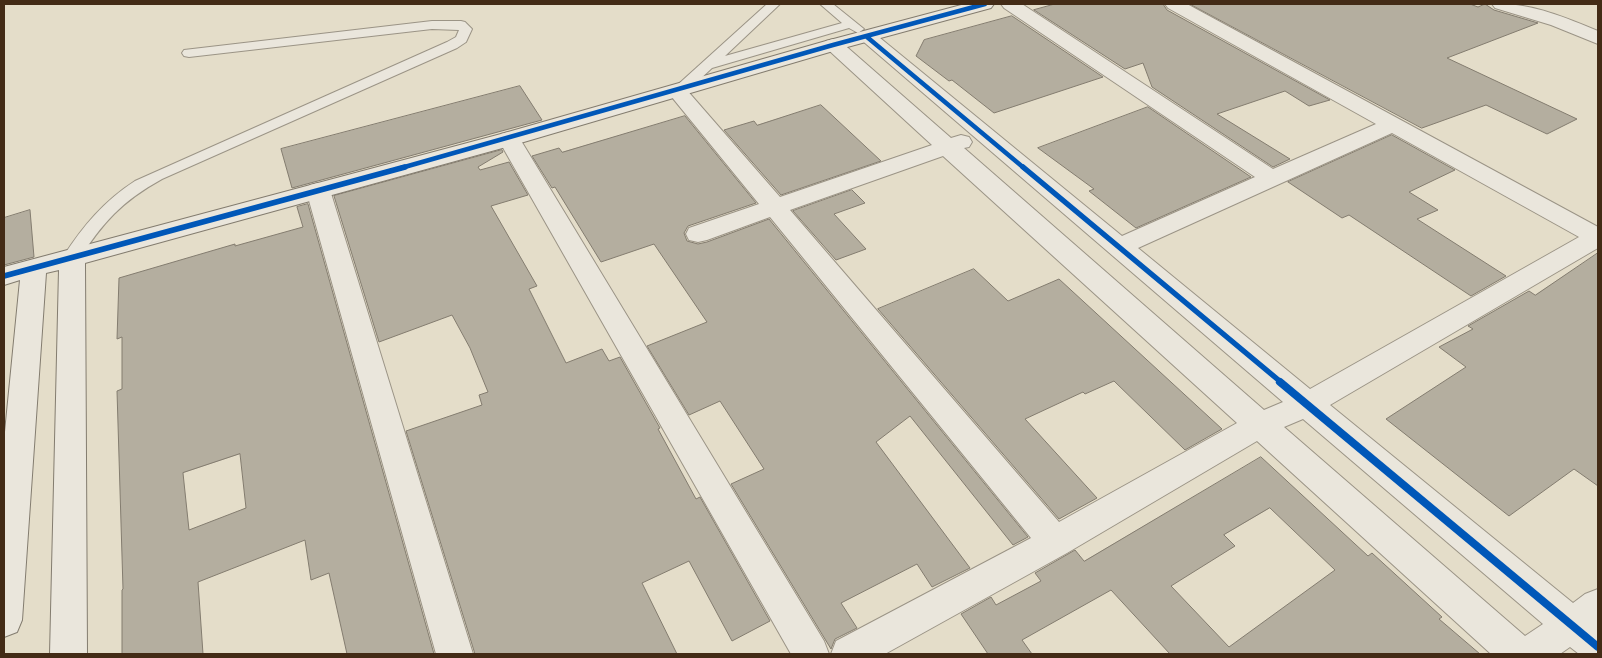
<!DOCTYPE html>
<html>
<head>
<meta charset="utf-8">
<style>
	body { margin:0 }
	#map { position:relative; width:1602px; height:658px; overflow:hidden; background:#e4ddc9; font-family:"IM FELL Great Primer",serif }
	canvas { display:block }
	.frame { position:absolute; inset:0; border:5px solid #432b16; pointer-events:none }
</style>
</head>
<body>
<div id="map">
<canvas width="1602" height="658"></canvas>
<div class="frame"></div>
</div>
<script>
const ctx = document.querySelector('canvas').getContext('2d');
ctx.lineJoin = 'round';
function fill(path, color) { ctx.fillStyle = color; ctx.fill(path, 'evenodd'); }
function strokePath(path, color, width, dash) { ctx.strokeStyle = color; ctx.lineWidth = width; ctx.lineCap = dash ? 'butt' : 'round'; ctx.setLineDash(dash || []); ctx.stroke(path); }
const building = new Path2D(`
	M 1055,4 L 1163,4 L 1167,10 L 1330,100 L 1309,106 L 1285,91 L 1217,114 L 1290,159 L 1273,167 L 1152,87 L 1143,63 L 1125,69 L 1034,10 Z
	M 1190,4 L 1470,4 L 1478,7 L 1485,4 L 1494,10 L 1538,23 L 1447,58 L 1577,119 L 1547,134 L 1486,105 L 1422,128 Z
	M 1012,16 L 1103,77 L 994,113 L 952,80 L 949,81 L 916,56 L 924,40 Z
	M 520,86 L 542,120 L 292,188 L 281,149 Z
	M 821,105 L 881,161 L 781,195 L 724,130 L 754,121 L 757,125 Z
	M 1148,107 L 1251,177 L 1136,228 L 1089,191 L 1094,189 L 1038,148 Z
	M 685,116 L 756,203 L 688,226 L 684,233 L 687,241 L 698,244 L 707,242 L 769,219 L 1028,537 L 1013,545 L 910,416 L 876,442 L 970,568 L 932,587 L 917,564 L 841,603 L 857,628 L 835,639 L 831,649 L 731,484 L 764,469 L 720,401 L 689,415 L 647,346 L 707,322 L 654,244 L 601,262 L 555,187 L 552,188 L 532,156 L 559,148 L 562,152 Z
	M 1392,135 L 1455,170 L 1409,192 L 1438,210 L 1417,219 L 1506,276 L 1471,296 L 1349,215 L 1342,218 L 1288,182 Z
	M 502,150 L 503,152 L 478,167 L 480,170 L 509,162 L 528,195 L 491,206 L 537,286 L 529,289 L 566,363 L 602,349 L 609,361 L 620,357 L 660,428 L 658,429 L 696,499 L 700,497 L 770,621 L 732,641 L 689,561 L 642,583 L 677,654 L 475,654 L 406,431 L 482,405 L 479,395 L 488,392 L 470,348 L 452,315 L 379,342 L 334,196 Z
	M 852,190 L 865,203 L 834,214 L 866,249 L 836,260 L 793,211 Z
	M 308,204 L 434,654 L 347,654 L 329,573 L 311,580 L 305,540 L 198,582 L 203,654 L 122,654 L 122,590 L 123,589 L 117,391 L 122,389 L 122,337 L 117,339 L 119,278 L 235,244 L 235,246 L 303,227 L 297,207 ZM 240,454 L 246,508 L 189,530 L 183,473 Z
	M 30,210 L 34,257 L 4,265 L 4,218 Z
	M 1598,253 L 1598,486 L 1574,469 L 1509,516 L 1386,419 L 1466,367 L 1439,347 L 1473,329 L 1468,326 L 1529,291 L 1535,295 Z
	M 974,269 L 1008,301 L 1059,279 L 1222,429 L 1185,450 L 1114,381 L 1085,394 L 1083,392 L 1025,419 L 1097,498 L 1059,519 L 878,309 Z
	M 1261,457 L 1368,556 L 1372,553 L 1442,617 L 1439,619 L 1480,654 L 1170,654 L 1111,590 L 1022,640 L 1032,654 L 988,654 L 961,614 L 991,597 L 996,605 L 1041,581 L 1035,573 L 1075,550 L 1084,561 ZM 1270,508 L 1335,570 L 1229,647 L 1171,586 L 1235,546 L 1224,535 Z`);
fill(building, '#b4ae9f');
strokePath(building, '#837c6f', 1);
const lane = new Path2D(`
	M 767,4 L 780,4 L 725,56 L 842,23 L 820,4 L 833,4 L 864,29 L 858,33 L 849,28 L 712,68 L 683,95 L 673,95 L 671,92 L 673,89 Z
	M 432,21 L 461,21 L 465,22 L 472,29 L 466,42 L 457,48 L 162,179 C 122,201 102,223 78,261 L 72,263 L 66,261 L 63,257 C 83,226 104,201 135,181 L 447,42 L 456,37 L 459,30 L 432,29 L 189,57 L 184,56 L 182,53 L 184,50 Z`);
const street = new Path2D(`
	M 1001,4 L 1022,4 L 1273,169 L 1376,124 L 1168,8 L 1165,4 L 1187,4 L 1598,227 L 1598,248 L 1330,405 L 1573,603 L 1585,594 L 1598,589 L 1598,654 L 1579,654 L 1570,647 L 1560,654 L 1491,654 L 1257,441 L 1067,553 L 885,654 L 831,654 L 836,641 L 1031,538 L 770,217 L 707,240 L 698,242 L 689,240 L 686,234 L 689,228 L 759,204 L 671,96 L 668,92 L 671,88 L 678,86 L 685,88 L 780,197 L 932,145 L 823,45 L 826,41 L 833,39 L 840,41 L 951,138 L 961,135 L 969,137 L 972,142 L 969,147 L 964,148 L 1264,410 L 1283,402 L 858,37 L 860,33 L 867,31 L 874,33 L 1122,236 L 1255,177 L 1004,8 ZM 1392,133 L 1579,237 L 1310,389 L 1138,248 ZM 943,156 L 1237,423 L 1059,522 L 790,210 ZM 1303,419 L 1543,624 L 1525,636 L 1284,427 Z
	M 1492,4 C 1529,2 1564,17 1598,31 L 1598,44 L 1551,25 L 1495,8 Z
	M 509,132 L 517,134 L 520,139 L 824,641 L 829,654 L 791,654 L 498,139 L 501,134 Z
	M 318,183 L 326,185 L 330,190 L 473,654 L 436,654 L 306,190 L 310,185 Z`);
const secondary = new Path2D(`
	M 965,4 L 994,4 L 991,8 L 840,49 L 517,144 L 85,263 L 87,654 L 50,654 L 59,270 L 46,273 L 22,620 L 17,632 L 4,637 L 4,442 L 20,280 L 4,285 L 4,267 L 501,134 L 826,41 Z`);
strokePath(lane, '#9b9486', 2);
strokePath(street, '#9b9486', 2);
strokePath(secondary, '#837c6f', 2);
fill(lane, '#eae6dc');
fill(street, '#eae6dc');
fill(secondary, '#eae6dc');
strokePath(new Path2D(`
	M 867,37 L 1024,168
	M 401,168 L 833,45 L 985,4`), '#0057b8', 4.5);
strokePath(new Path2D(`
	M 1023,167 L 1282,383
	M 4,276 L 405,167`), '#0057b8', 5.5);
strokePath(new Path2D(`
	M 1280,382 L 1598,647`), '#0057b8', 8);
</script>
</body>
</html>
